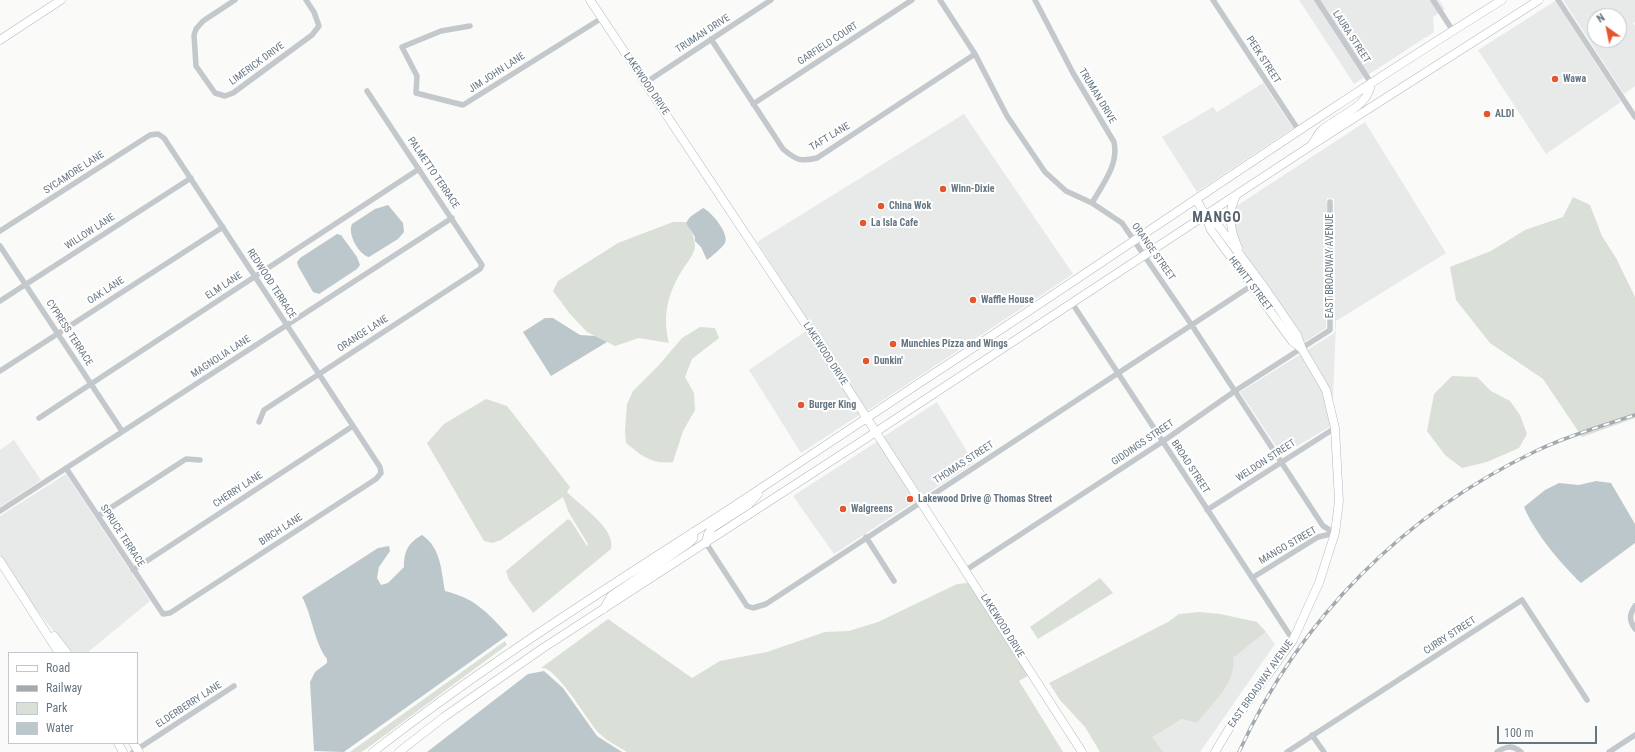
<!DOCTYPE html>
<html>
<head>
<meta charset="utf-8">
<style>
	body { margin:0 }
	#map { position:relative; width:1635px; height:752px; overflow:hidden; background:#fafaf8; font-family:"Roboto Condensed",sans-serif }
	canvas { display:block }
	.legend { position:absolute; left:8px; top:652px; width:130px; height:92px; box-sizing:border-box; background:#fff; border:1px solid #c1c8cd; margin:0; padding:5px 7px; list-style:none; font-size:12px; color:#657683 }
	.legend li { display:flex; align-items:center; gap:8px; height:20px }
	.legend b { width:20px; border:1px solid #c1c8cd }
	.north { position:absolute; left:1587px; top:8px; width:40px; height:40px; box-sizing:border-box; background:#fff; border:1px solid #c1c8cd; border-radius:50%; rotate:327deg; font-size:11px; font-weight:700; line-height:16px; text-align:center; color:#657683 }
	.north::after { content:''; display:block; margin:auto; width:14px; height:18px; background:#e4572e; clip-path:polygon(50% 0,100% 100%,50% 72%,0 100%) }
	.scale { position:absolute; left:1497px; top:726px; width:100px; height:18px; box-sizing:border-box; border:2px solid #657683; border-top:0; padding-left:5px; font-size:12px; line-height:14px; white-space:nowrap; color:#657683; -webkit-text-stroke:3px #fff; paint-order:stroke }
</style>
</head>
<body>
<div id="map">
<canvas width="1635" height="752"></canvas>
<ul class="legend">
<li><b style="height:5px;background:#fff"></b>Road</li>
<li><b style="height:5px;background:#a2aab0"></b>Railway</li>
<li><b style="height:11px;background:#dadfd7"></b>Park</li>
<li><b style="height:11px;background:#bbc7cb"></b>Water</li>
</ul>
<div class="north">N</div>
<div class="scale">100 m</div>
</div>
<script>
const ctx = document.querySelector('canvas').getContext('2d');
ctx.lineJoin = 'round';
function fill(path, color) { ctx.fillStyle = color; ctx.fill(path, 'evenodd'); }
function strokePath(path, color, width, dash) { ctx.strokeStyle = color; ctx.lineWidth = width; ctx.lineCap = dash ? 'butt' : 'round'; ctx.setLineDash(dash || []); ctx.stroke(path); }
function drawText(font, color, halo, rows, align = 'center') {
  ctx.font = font + ' "Roboto Condensed",sans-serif'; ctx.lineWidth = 4; ctx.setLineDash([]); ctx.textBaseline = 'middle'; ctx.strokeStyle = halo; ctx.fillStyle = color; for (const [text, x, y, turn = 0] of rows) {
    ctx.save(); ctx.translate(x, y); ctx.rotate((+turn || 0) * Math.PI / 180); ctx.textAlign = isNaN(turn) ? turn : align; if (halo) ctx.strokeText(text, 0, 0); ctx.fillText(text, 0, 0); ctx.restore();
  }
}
fill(new Path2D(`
	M 1299,0 L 1439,0 L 1445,9 L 1433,17 L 1434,32 L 1354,84 Z
	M 1563,0 L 1635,0 L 1635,22 L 1633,23 L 1635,26 L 1635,86 L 1624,94 ZM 1595,16 L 1619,16 L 1619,40 L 1595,40 Z
	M 1555,1 L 1621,102 L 1546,154 L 1478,50 Z
	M 1263,83 L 1293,128 L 1197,192 L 1162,137 L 1213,107 L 1217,112 Z
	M 964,114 L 1073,274 L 867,411 L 757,242 Z
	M 1365,122 L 1446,253 L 1336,321 L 1333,400 L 1320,371 L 1307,350 L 1333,334 L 1335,331 L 1334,199 L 1327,198 L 1326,328 L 1303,343 L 1262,277 L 1245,255 L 1235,233 L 1234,218 L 1235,207 Z
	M 806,331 L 861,414 L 801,453 L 749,370 Z
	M 1301,354 L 1323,392 L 1331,426 L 1282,455 L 1240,392 Z
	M 937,402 L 974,463 L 923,496 L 883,437 Z
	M 14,440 L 41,480 L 0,507 L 0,450 Z
	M 878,441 L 917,500 L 834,554 L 793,496 Z
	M 66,474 L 150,601 L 87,653 L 71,653 L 32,604 L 0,555 L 0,516 Z
	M 1266,632 L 1275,644 L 1200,752 L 1163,752 L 1151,737 L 1182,719 L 1197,723 L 1205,711 L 1233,658 Z`), '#e8e9e9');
fill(new Path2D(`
	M 1573,197 L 1590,205 L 1602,236 L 1616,258 L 1635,297 L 1635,418 L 1582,437 L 1543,379 L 1490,343 L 1456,300 L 1450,267 L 1491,251 L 1525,230 L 1563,217 Z
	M 673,222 L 686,222 C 691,231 695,237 695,247 C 694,254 687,263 683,269 C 668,292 662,316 669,343 L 639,338 L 615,346 L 587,332 L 570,314 L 553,291 L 558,281 L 618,243 Z
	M 700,327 L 715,328 L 719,338 L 692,359 L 685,377 L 694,393 L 695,410 L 683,431 L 673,462 C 652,465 642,456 626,443 L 625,431 L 627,404 L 633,391 L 659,365 L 682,338 Z
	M 1452,376 L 1477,377 L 1491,391 L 1510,401 L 1520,415 L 1527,434 L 1519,448 L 1487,462 L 1462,468 L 1445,455 L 1427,431 L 1434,394 Z
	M 486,399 L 507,406 L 570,487 L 567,492 C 580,506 616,528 611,549 L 533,613 L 509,580 L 506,571 L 568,519 L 571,521 L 587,546 L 588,544 L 569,513 L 563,497 L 501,540 L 492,543 L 484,541 L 427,443 L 444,424 Z
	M 1100,578 L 1113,593 L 1038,639 L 1030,627 Z
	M 968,583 L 976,591 L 1029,675 L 1019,681 L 1063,752 L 627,752 C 618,746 606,741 599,733 C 588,722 556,665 541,668 L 608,619 L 692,678 L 720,661 L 767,652 L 825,632 L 849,631 L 878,622 L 957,584 Z
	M 1199,612 L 1220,614 L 1257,622 L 1266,632 L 1233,658 C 1237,683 1210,705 1197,723 L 1182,719 L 1152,737 L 1163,752 L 1100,752 L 1085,727 L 1060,700 L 1049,683 L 1168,622 L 1179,614 Z
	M 505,641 L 507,645 L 366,749 L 361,752 L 350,752 Z`), '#dadfd7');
fill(new Path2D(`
	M 388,205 L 403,223 L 404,232 L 398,239 L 369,257 C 359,255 347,234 352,224 L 375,209 Z
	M 703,208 C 711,211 730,234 725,243 C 723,247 711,257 707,260 L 701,247 L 695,241 L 695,237 L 686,223 L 690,217 Z
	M 337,234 L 341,235 L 357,257 L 360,265 L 357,269 L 319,294 L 313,292 L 298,266 L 297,262 L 300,258 Z
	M 545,318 L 553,318 L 580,335 L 595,336 L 607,342 L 551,376 L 523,332 Z
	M 1596,481 L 1611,483 L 1635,524 L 1635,543 L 1581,583 C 1560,563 1535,533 1524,507 L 1545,490 L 1559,483 L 1579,485 Z
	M 422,535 C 441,548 441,569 445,591 C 476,599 487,612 508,635 L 348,749 L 344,752 L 314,751 L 310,682 L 315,672 L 327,663 L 327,659 C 313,640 313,617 302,597 L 378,548 L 389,546 L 390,551 L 379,567 L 377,578 L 381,585 L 388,583 L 404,567 C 404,551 408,543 422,535 Z
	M 544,671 L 563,688 L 597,736 L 622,752 L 427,752 L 528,674 Z`), '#bbc7cb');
const secondary = new Path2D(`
	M 590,0 L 830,361 L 1082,752
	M 0,40 L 61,0
	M 1313,143 C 1316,139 1317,135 1320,132 C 1336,116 1369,108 1371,83
	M 1236,196 C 1227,213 1230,230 1238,248
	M 1196,199 L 1205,215 L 1211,230 L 1292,341 L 1301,348
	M 1205,215 L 1217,224 L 1264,287 L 1297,335 L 1302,349 L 1326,390 L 1335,428 L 1339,501 L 1335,533 L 1319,583 L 1293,640 L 1230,727 L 1215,752
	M 706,543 L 708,534 L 712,528 L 748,505 L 758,494
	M 0,561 L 59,653
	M 604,609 L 611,596 L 689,543 L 693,539 L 693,532
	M 54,636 L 67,653
	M 118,743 L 123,752
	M 133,743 L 139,752
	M 373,752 C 486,664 607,588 728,510 C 792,468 856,425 921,382 C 1115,256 1305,122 1502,0
	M 399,752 L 444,717 L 543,648 L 859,443 L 1312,145 L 1539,0`);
strokePath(secondary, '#b3babf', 9);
strokePath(new Path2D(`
	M 235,0 L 203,21 L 196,29 L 194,35 L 196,66 L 215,93 L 225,96 L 233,93 L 312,35 L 319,26 L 314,12 L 306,0
	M 940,0 L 975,54 L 1007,116 L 1045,172 L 1066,191 L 1092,203 L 1122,223 L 1191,324 L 1323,526 L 1335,533
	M 1035,0 L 1073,73 L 1114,142 C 1119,164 1103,184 1092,203
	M 1213,0 L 1299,131
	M 1317,0 L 1371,83
	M 1433,0 L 1453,31
	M 1558,0 L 1635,117
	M 470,26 L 441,31 L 402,47 L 417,76 L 416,93 L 463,105 L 602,18
	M 711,39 L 783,149 C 796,160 800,162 817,158 L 975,54
	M 645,83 L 771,0
	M 753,104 L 912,0
	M 0,231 L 150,135 L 158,134 L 164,138 L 380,467 L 381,473 L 376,479 L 170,613 L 163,614 L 66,468
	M 0,246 L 122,431
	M 0,301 L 191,178
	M 1072,303 L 1293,640
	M 0,371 L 223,227
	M 39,418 L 419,169
	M 259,422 L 264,410 L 480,269 L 482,265 L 367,91
	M 1207,510 L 1335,428
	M 0,511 L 452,218
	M 98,516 L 186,459 L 200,460
	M 866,537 L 894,581
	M 706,543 L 747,606 L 753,608 L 766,604 L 1251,286
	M 133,570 L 353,426
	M 966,570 L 1162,442 L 1235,391 L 1330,330 L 1330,202
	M 1252,578 L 1318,537 L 1335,533
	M 1635,606 C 1629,615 1629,620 1635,629
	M 1312,735 L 1324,752
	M 133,752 L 234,686
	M 1287,752 L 1522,600 L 1587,700
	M 1497,752 C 1506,746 1512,745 1521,752
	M 1609,752 L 1635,735`), '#c3c8cc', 5.5);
strokePath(secondary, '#fff', 8);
const rail = new Path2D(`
	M 1239,752 C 1300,618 1403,515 1536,451 C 1567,436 1602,426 1635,415`);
strokePath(rail, '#a2aab0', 3.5);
strokePath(rail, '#fff', 2, [6]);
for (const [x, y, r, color] of [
	[1555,79,4,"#e4572e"],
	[1487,114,4,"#e4572e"],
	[943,189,4,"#e4572e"],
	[881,206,4,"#e4572e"],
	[863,223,4,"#e4572e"],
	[973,300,4,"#e4572e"],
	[893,344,4,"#e4572e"],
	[866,361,4,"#e4572e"],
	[801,405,4,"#e4572e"],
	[910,499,4,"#e4572e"],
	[843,509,4,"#e4572e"]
]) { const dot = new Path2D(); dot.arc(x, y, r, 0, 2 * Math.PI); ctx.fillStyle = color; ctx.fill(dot); strokePath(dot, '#fff', 1.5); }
drawText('10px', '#657683', '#fff', [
	["TRUMAN DRIVE",703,34,-33],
	["LAURA STREET",1351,37,57],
	["GARFIELD COURT",828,44,-33],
	["PEEK STREET",1263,60,57],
	["LIMERICK DRIVE",257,64,-36],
	["JIM JOHN LANE",497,73,-33],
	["LAKEWOOD DRIVE",646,84,56],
	["TRUMAN DRIVE",1097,96,59],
	["TAFT LANE",830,137,-31],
	["SYCAMORE LANE",74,173,-33],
	["PALMETTO TERRACE",433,173,56],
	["WILLOW LANE",90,232,-33],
	["ORANGE STREET",1153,252,55],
	["EAST BROADWAY AVENUE",1330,266,-90],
	["REDWOOD TERRACE",271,284,57],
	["HEWITT STREET",1250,284,53],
	["ELM LANE",224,286,-33],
	["OAK LANE",106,291,-33],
	["CYPRESS TERRACE",69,333,57],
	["ORANGE LANE",363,334,-33],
	["LAKEWOOD DRIVE",825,354,57],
	["MAGNOLIA LANE",221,357,-33],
	["GIDDINGS STREET",1143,443,-34],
	["WELDON STREET",1266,461,-33],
	["THOMAS STREET",964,463,-33],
	["BROAD STREET",1190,467,57],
	["CHERRY LANE",238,490,-33],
	["BIRCH LANE",281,530,-33],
	["SPRUCE TERRACE",122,536,57],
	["MANGO STREET",1288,546,-30],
	["LAKEWOOD DRIVE",1002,626,58],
	["CURRY STREET",1450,636,-33],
	["EAST BROADWAY AVENUE",1261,684,-55],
	["ELDERBERRY LANE",189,705,-33]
]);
drawText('bold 10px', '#657683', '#fff', [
	["Wawa",1563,79],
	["ALDI",1495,114],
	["Winn-Dixie",951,189],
	["China Wok",889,206],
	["La Isla Cafe",871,223],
	["Waffle House",981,300],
	["Munchies Pizza and Wings",901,344],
	["Dunkin'",874,361],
	["Burger King",809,405],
	["Lakewood Drive @ Thomas Street",918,499],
	["Walgreens",851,509]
], 'left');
ctx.letterSpacing = '1px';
drawText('bold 14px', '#57646e', '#fff', [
	["MANGO",1217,218]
]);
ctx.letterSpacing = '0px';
</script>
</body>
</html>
